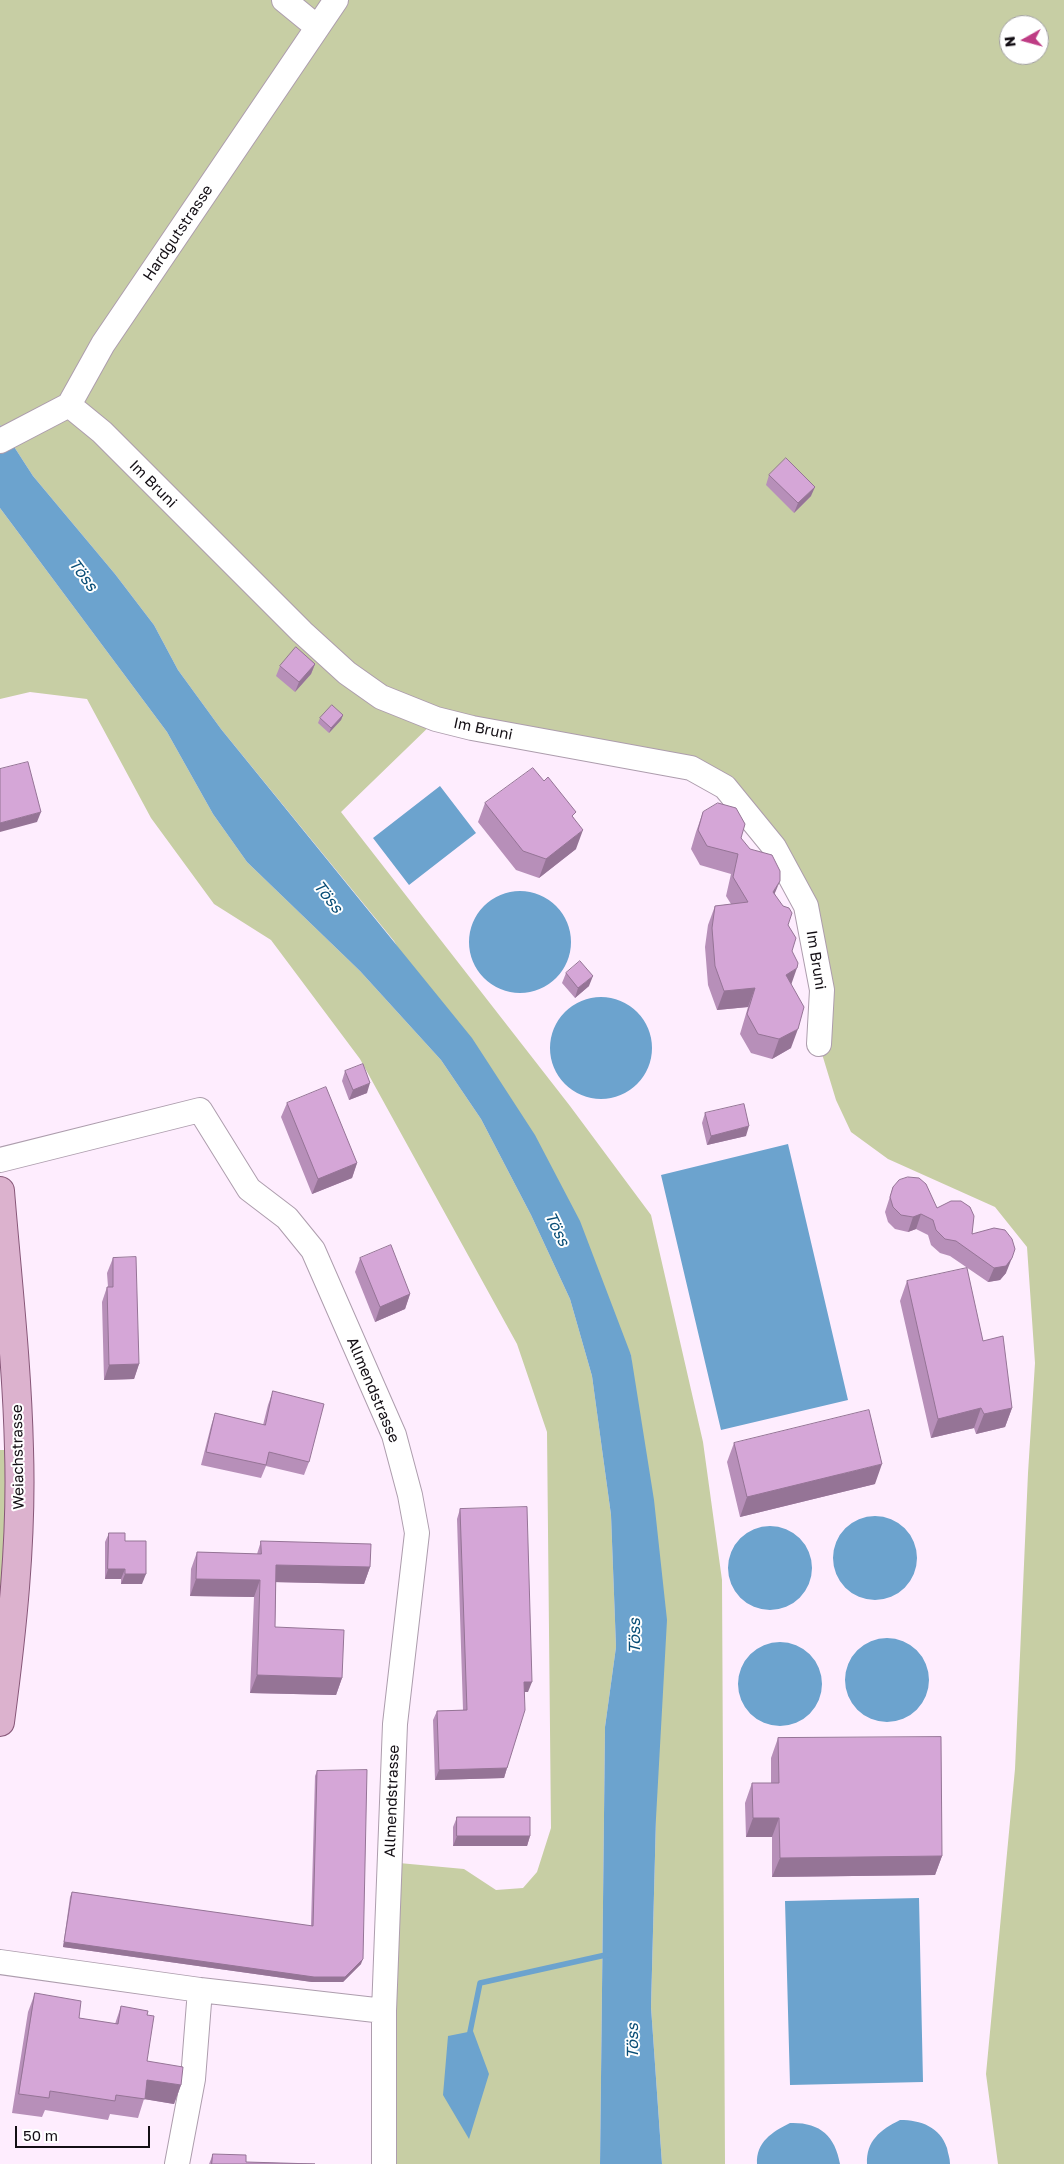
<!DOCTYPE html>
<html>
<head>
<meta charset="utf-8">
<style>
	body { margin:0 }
	#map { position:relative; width:1064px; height:2164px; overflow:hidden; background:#feedfe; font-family:"Golos Text",sans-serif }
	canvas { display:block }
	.north { position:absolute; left:999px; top:15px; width:50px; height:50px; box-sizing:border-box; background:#fff; border:1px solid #a19fa1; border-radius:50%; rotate:263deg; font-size:14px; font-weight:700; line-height:20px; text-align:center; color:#130e14 }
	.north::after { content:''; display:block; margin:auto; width:18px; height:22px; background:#be3c84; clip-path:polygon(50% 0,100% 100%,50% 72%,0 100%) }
	.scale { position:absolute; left:15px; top:2126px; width:135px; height:22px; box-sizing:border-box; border:2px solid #130e14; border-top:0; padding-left:6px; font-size:15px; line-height:18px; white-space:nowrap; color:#130e14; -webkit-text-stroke:4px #fff; paint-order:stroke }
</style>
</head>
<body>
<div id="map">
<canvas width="1064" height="2164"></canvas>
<div class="north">N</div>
<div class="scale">50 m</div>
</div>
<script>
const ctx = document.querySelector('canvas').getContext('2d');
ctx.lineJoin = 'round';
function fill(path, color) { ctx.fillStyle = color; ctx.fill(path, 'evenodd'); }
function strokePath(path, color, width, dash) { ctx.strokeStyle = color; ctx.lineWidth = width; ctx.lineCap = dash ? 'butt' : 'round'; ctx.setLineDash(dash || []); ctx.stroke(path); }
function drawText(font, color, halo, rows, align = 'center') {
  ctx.font = font + ' "Golos Text",sans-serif'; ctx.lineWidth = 4; ctx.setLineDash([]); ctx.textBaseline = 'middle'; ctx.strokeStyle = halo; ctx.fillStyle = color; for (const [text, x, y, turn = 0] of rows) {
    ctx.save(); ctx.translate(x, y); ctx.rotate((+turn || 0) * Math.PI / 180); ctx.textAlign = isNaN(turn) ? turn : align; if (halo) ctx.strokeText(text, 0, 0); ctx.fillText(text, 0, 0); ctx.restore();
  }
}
fill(new Path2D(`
	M 0,0 L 1064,0 L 1064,2164 L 998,2164 L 986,2074 L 1015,1769 L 1028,1473 L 1035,1363 L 1027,1247 L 995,1207 L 888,1159 L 851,1132 L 836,1100 L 819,1044 L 806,906 L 725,787 L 437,719 L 341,812 L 570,1106 L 651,1215 L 703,1442 L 722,1580 L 725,2164 L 662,2164 L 651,2007 L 656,1818 L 631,1355 L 394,941 L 221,729 L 178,670 L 154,625 L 115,574 L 33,476 L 0,425 ZM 1009,25 L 1039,25 L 1039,55 L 1009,55 Z
	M 0,508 L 167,732 L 213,814 L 247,862 L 360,971 L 441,1060 L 481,1119 L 531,1215 L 570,1299 L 592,1376 L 611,1515 L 616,1647 L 605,1727 L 600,2164 L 384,2164 L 399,1863 L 464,1869 L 496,1890 L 523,1888 L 537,1872 L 551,1828 L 547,1432 L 517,1344 L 360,1059 L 271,940 L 214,904 L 151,818 L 87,699 L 30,692 L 0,699 Z
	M 0,1450 L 19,1450 L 0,1722 Z`), '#c7cea4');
fill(new Path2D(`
	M 0,425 L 33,476 L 115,574 L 154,625 L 178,670 L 221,729 L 472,1038 L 535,1135 L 580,1221 L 631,1355 L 654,1500 L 667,1620 L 656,1818 L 651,2007 L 662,2164 L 600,2164 L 605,1727 L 616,1647 L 611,1515 L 592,1376 L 570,1299 L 531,1215 L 481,1119 L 441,1060 L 360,971 L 247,862 L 213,814 L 167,732 L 0,508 Z
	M 440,786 L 476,833 L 409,885 L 373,838 Z
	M469 942a51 51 0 1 1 102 0a51 51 0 1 1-102 0Z
	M550 1048a51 51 0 1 1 102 0a51 51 0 1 1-102 0Z
	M 788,1144 L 848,1400 L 721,1430 L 661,1175 Z
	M833 1558a42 42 0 1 1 84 0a42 42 0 1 1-84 0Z
	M728 1568a42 42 0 1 1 84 0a42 42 0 1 1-84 0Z
	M845 1680a42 42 0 1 1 84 0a42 42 0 1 1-84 0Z
	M738 1684a42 42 0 1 1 84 0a42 42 0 1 1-84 0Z
	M 919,1898 L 923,2082 L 790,2085 L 785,1901 Z
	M 473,2031 L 489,2074 L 469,2139 L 443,2095 L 448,2036 Z
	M 900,2120 C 921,2120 940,2127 947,2148 C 948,2154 950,2158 950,2164 L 867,2164 C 866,2141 880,2130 900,2120 Z
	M 790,2123 C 819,2122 835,2135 840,2164 L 757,2164 C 756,2142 772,2132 790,2123 Z`), '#6ca3ce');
strokePath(new Path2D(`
	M 470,2032 L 480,1983 L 610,1954`), '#6ca3ce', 5.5);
const minor = new Path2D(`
	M 284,0 L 317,27
	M 69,405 L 102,432 L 302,632 L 347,673 L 381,697 L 436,719 L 472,728 L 691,768 L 725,787 L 774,847 L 806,906 L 822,990 L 819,1044
	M 0,441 L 69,405 L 103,344 L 336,0
	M 0,1160 L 200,1110 L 249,1189 L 287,1218 L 313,1250 L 394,1435 L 410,1495 L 417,1533 L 395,1724 L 384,2011 L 200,1990 L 0,1962
	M 177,2164 L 193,2079 L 200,1990
	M 384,2164 L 384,2011`);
const major = new Path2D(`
	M 0,1191 C 7,1277 17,1363 19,1449 C 22,1541 12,1631 0,1722`);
strokePath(minor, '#ad9dad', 26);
strokePath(major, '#875778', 30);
strokePath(minor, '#fff', 24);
strokePath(major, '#dcb2ce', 28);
fill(new Path2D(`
	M 769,475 L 811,496 L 794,513 L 766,485 Z
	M 315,664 L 311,674 L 295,692 L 276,676 L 280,666 Z
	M 343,715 L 341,720 L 329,733 L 318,723 L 320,718 Z
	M 544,781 L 574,818 L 576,849 L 539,878 L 516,870 L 478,822 L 485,803 Z
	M 703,812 L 741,838 L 775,894 L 788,925 L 792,951 L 791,984 L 791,1048 L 772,1059 L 751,1053 L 740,1034 L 748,1007 L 717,1010 L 708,985 L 705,947 L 708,925 L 715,906 L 731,904 L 726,896 L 731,874 L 700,865 L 691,849 L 696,832 Z
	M 566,973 L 589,986 L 575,998 L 562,983 Z
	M 345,1071 L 367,1093 L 349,1100 L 342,1081 Z
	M 287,1103 L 357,1163 L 352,1178 L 312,1194 L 281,1117 Z
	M 705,1113 L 746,1136 L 707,1145 L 702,1123 Z
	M 893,1187 L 937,1208 L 972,1234 L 1006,1273 L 1000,1280 L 988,1282 L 950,1256 L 940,1253 L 931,1245 L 928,1235 L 916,1229 L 908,1232 L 895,1229 L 888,1222 L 885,1212 Z
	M 113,1258 L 139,1364 L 134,1379 L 104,1380 L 102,1302 L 107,1287 L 108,1287 L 107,1273 Z
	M 360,1258 L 410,1294 L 405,1309 L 375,1322 L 355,1272 Z
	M 907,1281 L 983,1341 L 1012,1408 L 1005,1427 L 976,1434 L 974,1428 L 931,1438 L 900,1301 Z
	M 273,1391 L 309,1462 L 304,1475 L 266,1466 L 261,1478 L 201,1465 L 211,1426 L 215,1413 L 263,1425 L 268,1405 Z
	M 734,1443 L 875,1484 L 740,1517 L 727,1462 Z
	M 460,1509 L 528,1692 L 525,1692 L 507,1768 L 504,1778 L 435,1780 L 433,1720 L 437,1711 L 463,1710 L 457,1519 Z
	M 109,1533 L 125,1541 L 142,1584 L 121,1584 L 121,1579 L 105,1579 L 105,1542 Z
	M 261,1541 L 370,1567 L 364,1584 L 276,1582 L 275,1627 L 342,1678 L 336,1695 L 250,1693 L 254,1597 L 190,1596 L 191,1569 L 197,1552 L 257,1554 Z
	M 778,1738 L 942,1856 L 935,1875 L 772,1877 L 772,1837 L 746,1837 L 745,1803 L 752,1783 L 771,1783 L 771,1758 Z
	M 317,1771 L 361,1964 L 343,1982 L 312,1982 L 63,1947 L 70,1897 L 72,1892 L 311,1926 L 315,1776 Z
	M 457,1817 L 530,1836 L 527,1846 L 453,1846 L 453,1827 Z
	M 35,1993 L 79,2018 L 115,2024 L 121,2006 L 147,2061 L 181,2085 L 174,2104 L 144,2099 L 138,2118 L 110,2114 L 108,2120 L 45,2110 L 42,2117 L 12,2113 L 28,2012 Z
	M 213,2154 L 246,2162 L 315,2164 L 209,2164 Z`), '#b78fb9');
fill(new Path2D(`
	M 815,487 L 811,496 L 794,513 L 798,503 Z
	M 315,664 L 311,674 L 295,692 L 299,682 Z
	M 343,715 L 341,720 L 329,733 L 331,728 Z
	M 41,812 L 37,822 L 0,832 L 0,823 Z
	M 583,830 L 576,849 L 539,878 L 546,859 Z
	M 780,881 L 772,900 L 773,892 Z
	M 797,968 L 790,988 L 786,975 Z
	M 593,976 L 589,986 L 575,998 L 578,988 Z
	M 755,988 L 748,1007 L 717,1010 L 724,991 Z
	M 798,1029 L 791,1048 L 772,1059 L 779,1039 Z
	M 370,1083 L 367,1093 L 349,1100 L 353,1090 Z
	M 749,1126 L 746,1136 L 707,1145 L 711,1136 Z
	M 357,1163 L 352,1178 L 312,1194 L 318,1179 Z
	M 921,1214 L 916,1229 L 908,1232 L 913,1217 Z
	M 1012,1258 L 1006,1273 L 1000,1280 L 988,1282 L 994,1268 Z
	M 410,1294 L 405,1309 L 375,1322 L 380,1307 Z
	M 139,1364 L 134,1379 L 104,1380 L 109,1365 Z
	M 981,1408 L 974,1428 L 931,1438 L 938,1419 Z
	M 1012,1408 L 1005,1427 L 976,1434 L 984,1414 Z
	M 882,1464 L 875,1484 L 740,1517 L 747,1497 Z
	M 276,1565 L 370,1567 L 364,1584 L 270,1582 Z
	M 108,1569 L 125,1569 L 121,1579 L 105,1579 Z
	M 125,1574 L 146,1574 L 142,1584 L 121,1584 Z
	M 196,1579 L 260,1580 L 254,1597 L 190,1596 Z
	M 257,1675 L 342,1678 L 336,1695 L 250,1693 Z
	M 524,1682 L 532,1682 L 528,1692 L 521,1692 Z
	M 507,1768 L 504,1778 L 435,1780 L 439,1770 Z
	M 753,1818 L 779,1818 L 772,1837 L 746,1837 Z
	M 457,1836 L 530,1836 L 527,1846 L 453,1846 Z
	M 942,1856 L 935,1875 L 772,1877 L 780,1858 Z
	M 64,1942 L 363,1959 L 361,1964 L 343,1982 L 312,1982 L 63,1947 Z
	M 147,2080 L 181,2085 L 174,2104 L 144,2099 Z`), '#957496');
const building = new Path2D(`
	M 786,458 L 815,487 L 798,503 L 769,475 Z
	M 296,647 L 315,664 L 299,682 L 280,666 Z
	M 332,705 L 343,715 L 331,728 L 320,718 Z
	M 28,762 L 41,812 L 0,823 L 0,769 Z
	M 533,768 L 544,781 L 548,777 L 576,812 L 572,816 L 583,830 L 546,859 L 523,851 L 485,803 Z
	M 718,803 L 736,808 L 745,824 L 741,838 L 750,849 L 772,855 L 780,871 L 780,881 L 773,892 L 783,906 L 789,908 L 792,913 L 788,925 L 796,938 L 792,951 L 798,963 L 797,968 L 786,975 L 804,1007 L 798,1029 L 779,1039 L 758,1034 L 747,1014 L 755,988 L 724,991 L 715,966 L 712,928 L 715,906 L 748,902 L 733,877 L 738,854 L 707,846 L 698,830 L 703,812 Z
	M 580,961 L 593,976 L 578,988 L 566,973 Z
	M 363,1064 L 370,1083 L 353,1090 L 345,1071 Z
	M 326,1087 L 357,1163 L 318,1179 L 287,1103 Z
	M 744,1104 L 749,1126 L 711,1136 L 705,1113 Z
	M 908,1177 L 919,1178 L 926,1184 L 937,1208 L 951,1201 L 961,1201 L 970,1207 L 974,1216 L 972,1234 L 994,1228 L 1005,1230 L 1012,1239 L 1015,1249 L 1012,1258 L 1006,1266 L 994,1268 L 956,1241 L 945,1239 L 936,1230 L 933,1220 L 921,1214 L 913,1217 L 901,1215 L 893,1207 L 890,1197 L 893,1187 L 899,1180 Z
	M 391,1245 L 410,1294 L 380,1307 L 360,1258 Z
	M 136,1257 L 139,1364 L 109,1365 L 107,1287 L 113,1287 L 113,1258 Z
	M 967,1268 L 983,1341 L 1003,1336 L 1012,1408 L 984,1414 L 981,1408 L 938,1419 L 907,1281 Z
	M 273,1391 L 324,1404 L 309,1462 L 269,1452 L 266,1465 L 206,1452 L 215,1413 L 265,1425 Z
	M 869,1410 L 882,1464 L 747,1497 L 734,1443 Z
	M 527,1507 L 532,1682 L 524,1682 L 525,1710 L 507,1768 L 439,1770 L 437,1711 L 467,1710 L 460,1509 Z
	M 109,1533 L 125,1533 L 125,1541 L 146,1541 L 146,1574 L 125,1574 L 125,1569 L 108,1569 Z
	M 261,1541 L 371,1544 L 370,1567 L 276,1565 L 275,1627 L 344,1630 L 342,1678 L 257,1675 L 260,1580 L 196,1579 L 197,1552 L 261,1554 Z
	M 941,1737 L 942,1856 L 780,1858 L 779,1818 L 753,1818 L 752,1783 L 779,1783 L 778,1738 Z
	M 367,1770 L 363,1959 L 345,1977 L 314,1977 L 64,1942 L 72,1892 L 313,1926 L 317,1771 Z
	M 457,1817 L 530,1817 L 530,1836 L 457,1836 Z
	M 35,1993 L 81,2001 L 79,2018 L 118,2024 L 121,2006 L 148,2011 L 147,2015 L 154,2016 L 147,2061 L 183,2067 L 181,2085 L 147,2080 L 145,2099 L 116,2095 L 115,2101 L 50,2091 L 49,2098 L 19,2094 Z
	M 213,2154 L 246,2155 L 246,2162 L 315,2164 L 212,2164 Z`);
fill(building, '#d5a6d7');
strokePath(building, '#957496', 1);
drawText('15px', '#130e14', '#fff', [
	["Hardgutstrasse",178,233,-56],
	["Im Bruni",153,484,45],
	["Im Bruni",483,729,12],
	["Im Bruni",816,960,81],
	["Allmendstrasse",373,1390,67],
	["Weiachstrasse",18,1457,-91],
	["Allmendstrasse",392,1801,-88]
]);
drawText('italic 16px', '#084d76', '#fff', [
	["Töss",83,575,53],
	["Töss",328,897,52],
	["Töss",557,1229,64],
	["Töss",635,1636,-90],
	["Töss",633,2041,-90]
]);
</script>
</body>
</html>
